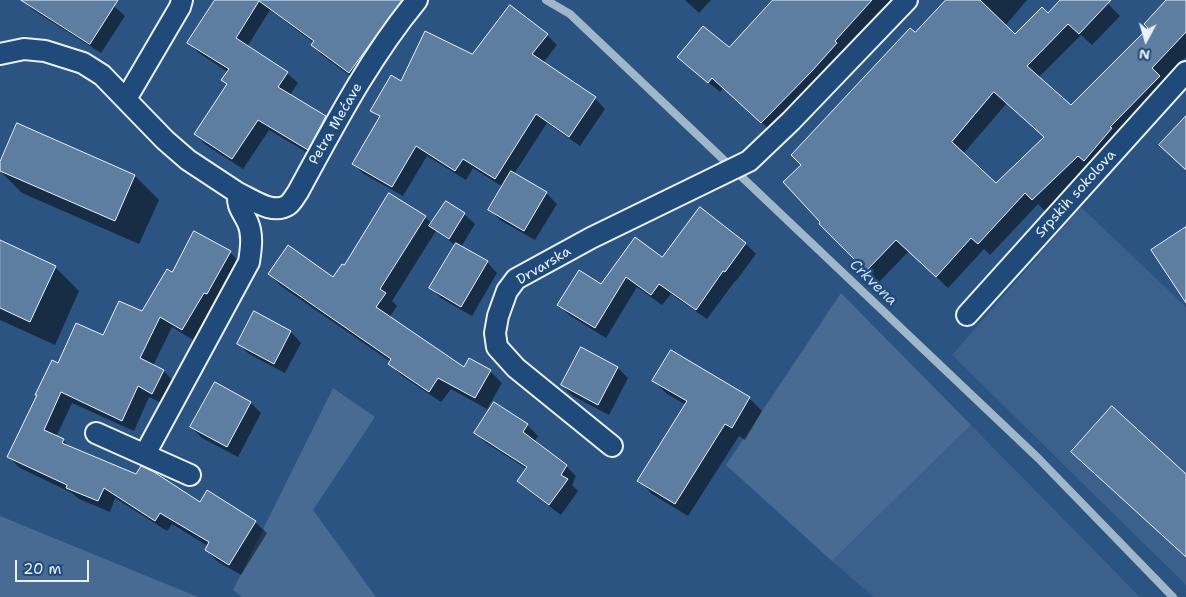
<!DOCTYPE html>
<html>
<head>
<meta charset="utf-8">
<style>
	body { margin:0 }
	#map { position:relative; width:1186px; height:597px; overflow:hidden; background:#2b5482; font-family:"Shantell Sans",sans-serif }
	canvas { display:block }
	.north { position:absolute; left:1121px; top:15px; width:50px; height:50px; -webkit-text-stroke:4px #1f4a7a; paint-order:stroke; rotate:186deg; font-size:14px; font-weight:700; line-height:20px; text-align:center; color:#e8f1f8 }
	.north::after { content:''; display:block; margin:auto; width:18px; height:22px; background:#e8f1f8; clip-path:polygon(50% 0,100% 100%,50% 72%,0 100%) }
	.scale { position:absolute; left:15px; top:560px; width:74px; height:22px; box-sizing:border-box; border:2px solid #e8f1f8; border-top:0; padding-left:6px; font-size:15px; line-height:18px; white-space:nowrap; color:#e8f1f8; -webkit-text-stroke:4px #1f4a7a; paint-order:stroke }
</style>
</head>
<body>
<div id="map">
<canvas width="1186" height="597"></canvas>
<div class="north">N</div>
<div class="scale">20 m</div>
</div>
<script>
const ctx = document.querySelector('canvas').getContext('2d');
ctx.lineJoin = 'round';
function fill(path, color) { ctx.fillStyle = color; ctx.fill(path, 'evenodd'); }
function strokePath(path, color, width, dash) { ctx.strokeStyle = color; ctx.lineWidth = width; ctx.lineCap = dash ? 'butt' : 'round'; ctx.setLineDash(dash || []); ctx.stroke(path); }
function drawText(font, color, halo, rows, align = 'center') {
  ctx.font = font + ' "Shantell Sans",sans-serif'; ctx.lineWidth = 5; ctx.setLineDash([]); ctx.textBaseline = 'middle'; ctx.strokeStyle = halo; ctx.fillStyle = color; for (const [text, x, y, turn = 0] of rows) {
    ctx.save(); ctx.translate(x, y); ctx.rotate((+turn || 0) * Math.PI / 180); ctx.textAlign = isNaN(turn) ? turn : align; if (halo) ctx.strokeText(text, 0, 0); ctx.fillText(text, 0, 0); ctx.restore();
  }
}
fill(new Path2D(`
	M 1081,207 L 1186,307 L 1186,585 L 952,355 Z
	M 971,425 L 1140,597 L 874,597 L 832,561 Z`), '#3a608b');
fill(new Path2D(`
	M 841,293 L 971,425 L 832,561 L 726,465 Z
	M 333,388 L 375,417 L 313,510 L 376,597 L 242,597 L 233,590 Z
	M 0,516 L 198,597 L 0,597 Z`), '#476b93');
fill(new Path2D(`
	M 23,0 L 107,0 L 125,16 L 101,53 L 33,10 Z
	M 216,0 L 395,0 L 410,13 L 360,83 L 323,56 L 312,45 L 314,43 L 270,10 L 247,47 L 287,73 L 298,83 L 290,95 L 325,117 L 336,127 L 318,159 L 269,130 L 243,169 L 206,145 L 195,134 L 228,85 L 228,72 L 199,53 L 189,43 Z
	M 685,0 L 711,0 L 699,13 Z
	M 773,0 L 892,0 L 773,133 L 724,87 L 720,92 L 690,67 L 730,49 Z
	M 948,0 L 1027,0 L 999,33 L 1008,42 L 1048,15 L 1062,0 L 1104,0 L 1120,16 L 1092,45 L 1081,35 L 1038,78 L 1071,107 L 1150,28 L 1168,0 L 1186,0 L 1186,57 L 1163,81 L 1171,89 L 1091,167 L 1045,211 L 1038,204 L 990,255 L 984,249 L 948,288 L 909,251 L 879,282 L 821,224 L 803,165 L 915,34 ZM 1007,103 L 1045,137 L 996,184 L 963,154 Z
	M 547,35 L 557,45 L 543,63 L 595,98 L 605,109 L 580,146 L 547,123 L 514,174 L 546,193 L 557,204 L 535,240 L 500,220 L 490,210 L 503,187 L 473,168 L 466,180 L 427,156 L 403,196 L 364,174 L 353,164 L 380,118 L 372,110 L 402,83 L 472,56 Z
	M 0,165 L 135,176 L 159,200 L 139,244 L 22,193 L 0,171 Z
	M 446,202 L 464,214 L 475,224 L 461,247 L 487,262 L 497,273 L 472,316 L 441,298 L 431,288 L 455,245 L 436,231 L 392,301 L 397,306 L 389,318 L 464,369 L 490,371 L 502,383 L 487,409 L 451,389 L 441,402 L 402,376 L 390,364 L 391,362 L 281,286 L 269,274 L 333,278 L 344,267 L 425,217 L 432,224 Z
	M 700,209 L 746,244 L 756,254 L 736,281 L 735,281 L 707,319 L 671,294 L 662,305 L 637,287 L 606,338 L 569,315 L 559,305 L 663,259 Z
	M 0,242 L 55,267 L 79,291 L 55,345 L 0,320 Z
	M 230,252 L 241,264 L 193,340 L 172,327 L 153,366 L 164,371 L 175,383 L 164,404 L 149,397 L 134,431 L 72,403 L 56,437 L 63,440 L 72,449 L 200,503 L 255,522 L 267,533 L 241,575 L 217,561 L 206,550 L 208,546 L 172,524 L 167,531 L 115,498 L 110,512 L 79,499 L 72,493 L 20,468 L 8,456 L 58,364 L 142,313 L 172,274 Z
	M 255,313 L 291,332 L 301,343 L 285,373 L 249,354 L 238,343 Z
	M 618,368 L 628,378 L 609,415 L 573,396 L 562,385 Z
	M 654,381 L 749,398 L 762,411 L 745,440 L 739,436 L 688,516 L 652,494 L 639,480 L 686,405 L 667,394 Z
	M 215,384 L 251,403 L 261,413 L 238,457 L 202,438 L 191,427 Z
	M 527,425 L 538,436 L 534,442 L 566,466 L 576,476 L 572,485 L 578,491 L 561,515 L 529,491 L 518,481 L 527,469 L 486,443 L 475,433 Z`), '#0007');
strokePath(new Path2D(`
	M 546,0 L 570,14 L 1038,458 L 1173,597`), '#a0b6cb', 8);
const building = new Path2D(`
	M 21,0 L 118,0 L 90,44 Z
	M 215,0 L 402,0 L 349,73 L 311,45 L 314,41 L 259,1 L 236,38 L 288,72 L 278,87 L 326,116 L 308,150 L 258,120 L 232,159 L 194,134 L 227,84 L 221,80 L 229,69 L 187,43 Z
	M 773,0 L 872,0 L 835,41 L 837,43 L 812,71 L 761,123 L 712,78 L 708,83 L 677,57 L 703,26 L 729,47 Z
	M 946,0 L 980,0 L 1015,34 L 1042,7 L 1048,13 L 1060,0 L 1111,0 L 1079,34 L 1068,24 L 1027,66 L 1071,105 L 1148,28 L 1144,24 L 1166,0 L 1186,0 L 1186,32 L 1152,68 L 1160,76 L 1110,127 L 1112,128 L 1084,161 L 1078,156 L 1032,200 L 1025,193 L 978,244 L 971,238 L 936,277 L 896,240 L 866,271 L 819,224 L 820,222 L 783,182 L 801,165 L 791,155 L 910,28 L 915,32 ZM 994,92 L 1044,137 L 996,183 L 952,142 Z
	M 510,5 L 548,34 L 532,54 L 596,97 L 569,137 L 536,114 L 495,179 L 463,159 L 455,171 L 416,146 L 392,187 L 352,164 L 380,116 L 370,111 L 391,75 L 401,81 L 425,31 L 472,54 Z
	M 1186,116 L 1186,170 L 1159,145 Z
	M 17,123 L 135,175 L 115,221 L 0,171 L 0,162 Z
	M 511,171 L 547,192 L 524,231 L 488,210 Z
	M 389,193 L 426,216 L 380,289 L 386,293 L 376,307 L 464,367 L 469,358 L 491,370 L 475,398 L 438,378 L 429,392 L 388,364 L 391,359 L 268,274 L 288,245 L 333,277 L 342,264 L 344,265 Z
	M 446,201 L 465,213 L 449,239 L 429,226 Z
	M 700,207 L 746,243 L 725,272 L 723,271 L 696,310 L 659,284 L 651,295 L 626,277 L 595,328 L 557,305 L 579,270 L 601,284 L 635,237 L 662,257 Z
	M 1186,227 L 1186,303 L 1151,250 Z
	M 194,231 L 231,251 L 207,294 L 204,293 L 182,330 L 160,317 L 140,358 L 164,370 L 152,394 L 138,386 L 122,421 L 61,392 L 44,430 L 64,439 L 62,443 L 136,474 L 141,466 L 154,472 L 200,502 L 207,490 L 256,521 L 229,565 L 205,550 L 209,542 L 160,513 L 155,521 L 104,488 L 98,501 L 66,488 L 67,485 L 7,457 L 37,395 L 35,395 L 52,360 L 58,363 L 76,323 L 103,335 L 119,301 L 142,311 L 167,269 L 172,272 Z
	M 0,240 L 56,266 L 30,322 L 0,308 Z
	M 456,243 L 488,261 L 461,307 L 429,288 Z
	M 254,311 L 291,331 L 274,364 L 237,344 Z
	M 581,347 L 618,367 L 598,405 L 561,385 Z
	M 671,350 L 750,397 L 732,428 L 725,424 L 675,504 L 637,481 L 687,401 L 652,381 Z
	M 215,382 L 251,402 L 227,447 L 190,427 Z
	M 494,402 L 528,424 L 523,432 L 567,465 L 561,475 L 568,479 L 549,505 L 517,481 L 527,467 L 474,433 Z
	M 1112,406 L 1186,474 L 1186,557 L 1071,452 Z`);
fill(building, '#5d7da1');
strokePath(building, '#e8f1f8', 1);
const street = new Path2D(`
	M 0,54 L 24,49 L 45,51 L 83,63 L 102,75 L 165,140 L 188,160 L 238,193 C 237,208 242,210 248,223 C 253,235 251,249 249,262 L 145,454
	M 126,99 L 180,7 L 182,0
	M 238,193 C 253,200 273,215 288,205 C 292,202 295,196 298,192 C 334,126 369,58 417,0
	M 967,315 L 1186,72
	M 96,433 L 190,475
	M 612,446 L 516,368 L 497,347 L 495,333 L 498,316 L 507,291 L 516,279 L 591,238 L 749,161 L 791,121 L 907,0`);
strokePath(street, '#e8f1f8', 24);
strokePath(street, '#1f4a7a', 20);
drawText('14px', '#e8f1f8', '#1f4a7a', [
	["Petra Mećave",336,124,-60],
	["Srpskih sokolova",1076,194,-48],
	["Drvarska",544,266,-31]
]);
drawText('italic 15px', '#d0dde9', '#1f4a7a', [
	["Crkvena",873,283,44]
]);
</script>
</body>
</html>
